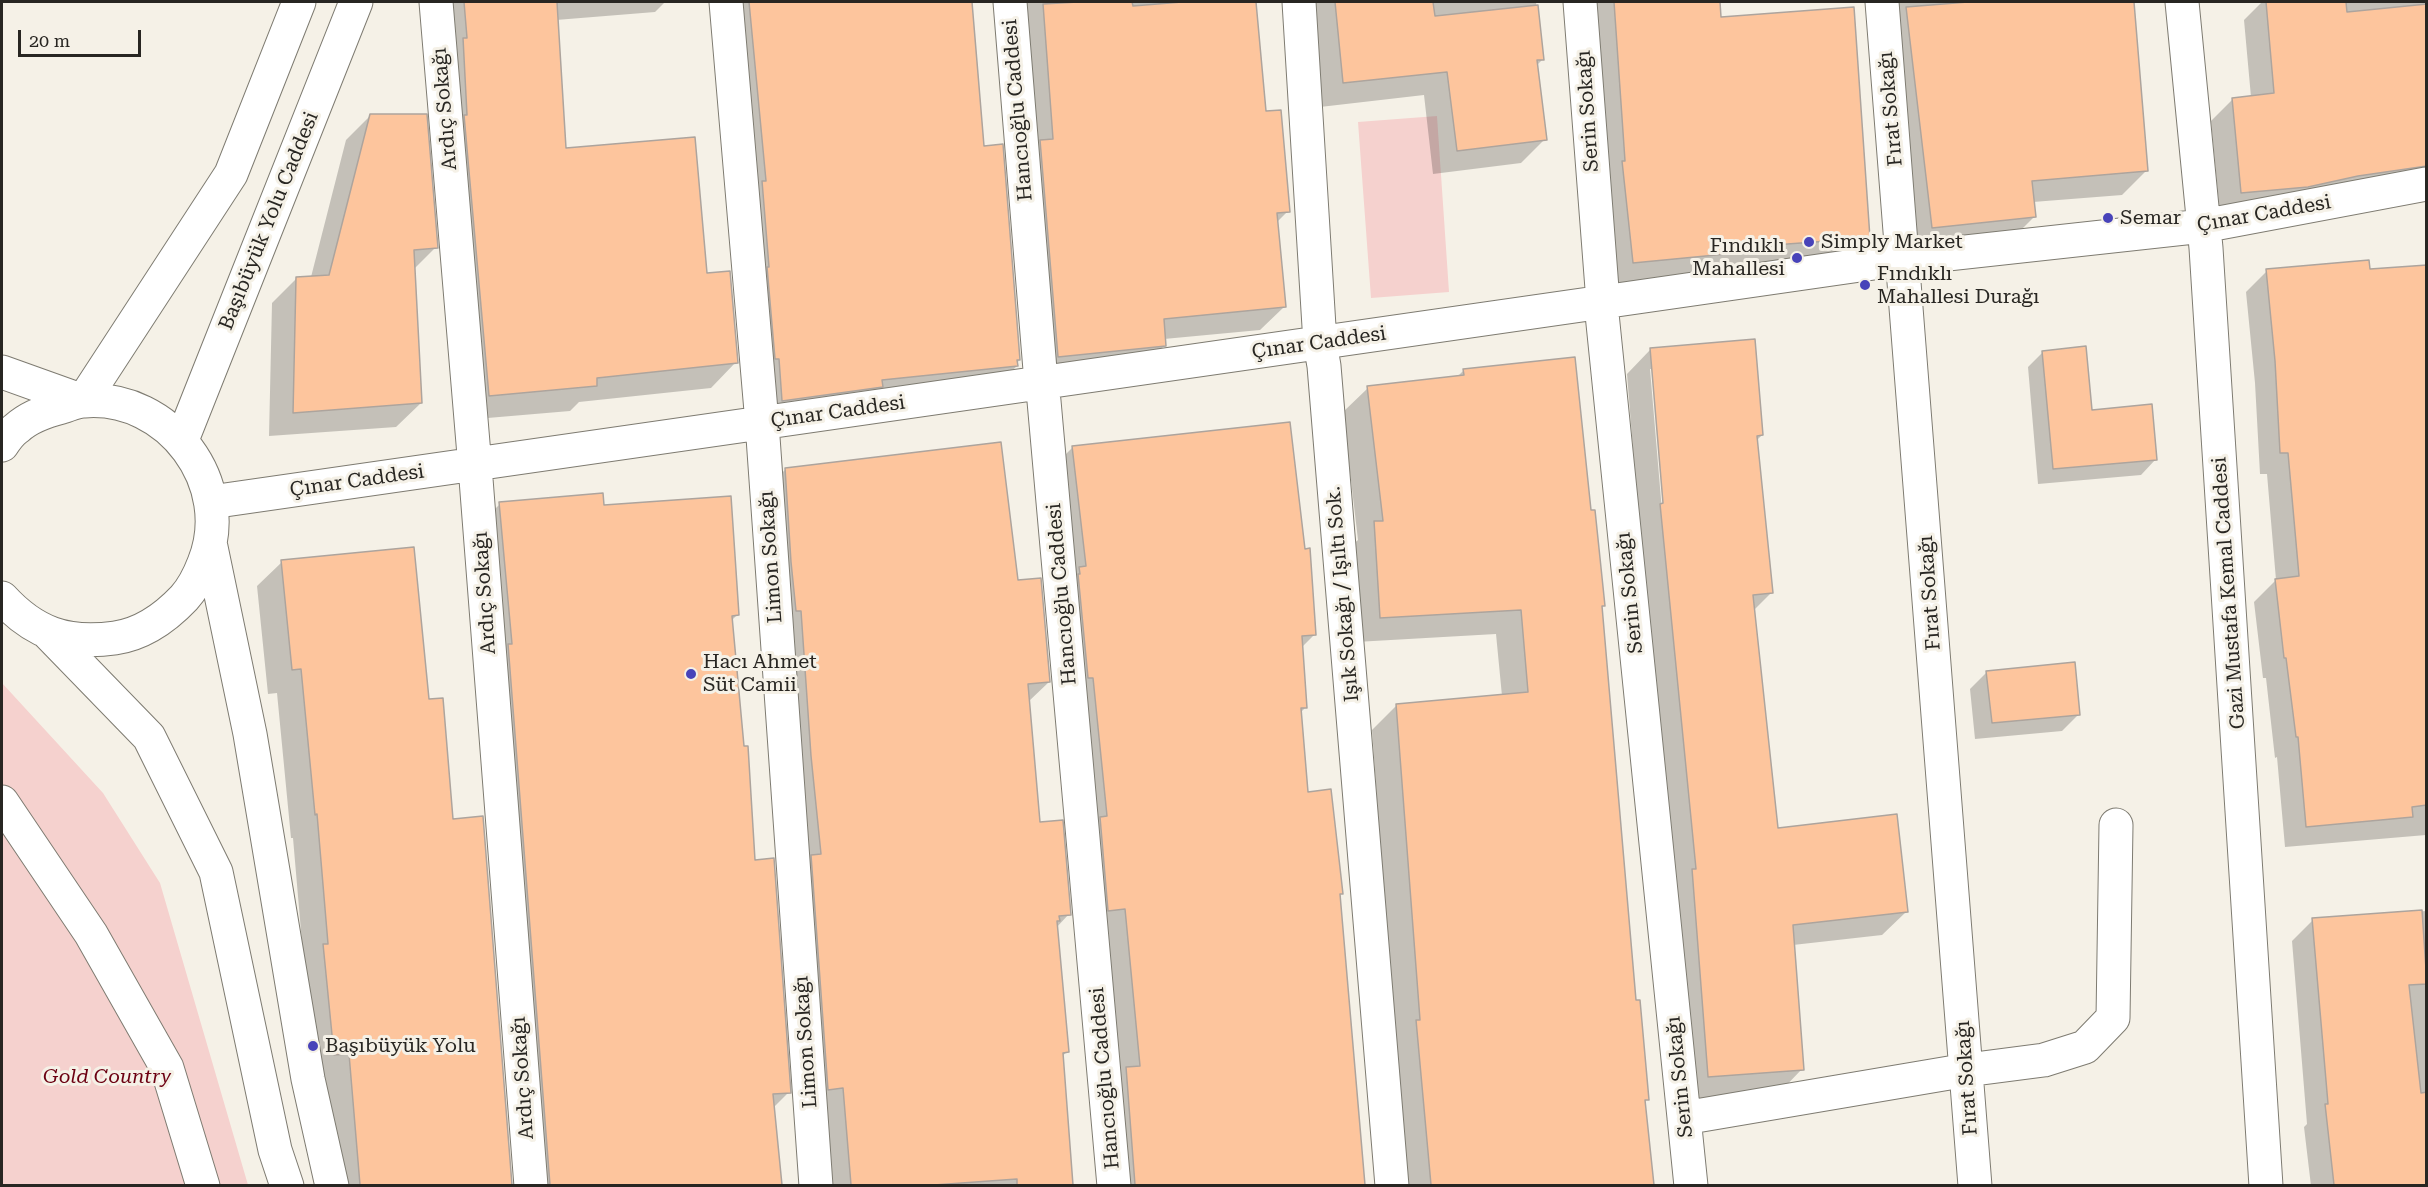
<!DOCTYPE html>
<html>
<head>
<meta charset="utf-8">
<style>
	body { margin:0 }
	#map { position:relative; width:2428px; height:1187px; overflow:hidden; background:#f5f1e7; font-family:"Roboto Serif",serif }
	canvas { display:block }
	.frame { position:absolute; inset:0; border:3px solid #282622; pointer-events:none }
	.scale { position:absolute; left:18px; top:30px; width:123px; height:27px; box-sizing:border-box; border:3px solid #282622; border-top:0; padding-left:8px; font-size:18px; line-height:21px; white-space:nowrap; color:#282622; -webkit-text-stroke:4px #f5f1e7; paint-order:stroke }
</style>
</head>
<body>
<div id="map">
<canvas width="2428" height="1187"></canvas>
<div class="frame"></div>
<div class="scale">20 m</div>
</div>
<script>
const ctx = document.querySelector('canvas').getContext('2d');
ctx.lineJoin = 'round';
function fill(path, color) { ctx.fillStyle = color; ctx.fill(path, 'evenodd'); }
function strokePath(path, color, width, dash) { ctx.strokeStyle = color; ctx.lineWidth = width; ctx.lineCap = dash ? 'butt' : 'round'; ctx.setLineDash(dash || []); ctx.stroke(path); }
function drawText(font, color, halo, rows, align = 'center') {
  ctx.font = font + ' "Roboto Serif",serif'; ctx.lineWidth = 6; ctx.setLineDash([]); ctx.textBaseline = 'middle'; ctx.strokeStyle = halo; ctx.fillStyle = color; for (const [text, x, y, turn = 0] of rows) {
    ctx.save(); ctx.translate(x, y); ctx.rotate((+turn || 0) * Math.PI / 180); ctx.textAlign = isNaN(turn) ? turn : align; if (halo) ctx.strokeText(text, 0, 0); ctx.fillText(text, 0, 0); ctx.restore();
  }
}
fill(new Path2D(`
	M 1437,116 L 1449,292 L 1371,298 L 1358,122 Z
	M 2,683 L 103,793 L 160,883 L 248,1185 L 2,1185 Z`), '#f5d1ce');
fill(new Path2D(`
	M 436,2 L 665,2 L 655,12 L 556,20 L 564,149 L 706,275 L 736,362 L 711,388 L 579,402 L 570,411 L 464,420 Z
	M 722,2 L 972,2 L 983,148 L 1019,359 L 1017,366 L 991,391 L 758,426 Z
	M 1013,2 L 1254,2 L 1265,113 L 1288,211 L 1276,223 L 1284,307 L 1260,330 L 1164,339 L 1165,345 L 1141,369 L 1034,380 Z
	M 1313,2 L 1536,2 L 1543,59 L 1536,66 L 1545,139 L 1521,163 L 1433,174 L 1424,95 L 1320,107 Z
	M 1589,2 L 1719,2 L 1720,19 L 1869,237 L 1845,261 L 1610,286 Z
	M 1876,2 L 2133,2 L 2147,170 L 2122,195 L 2033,202 L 2035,216 L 2010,241 L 1908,252 Z
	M 2262,2 L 2426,2 L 2426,190 L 2220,214 L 2211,121 L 2233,99 L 2251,97 L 2244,20 Z
	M 371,115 L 436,247 L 413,270 L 421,403 L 396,427 L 269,436 L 272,303 L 297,278 L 311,277 L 346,140 Z
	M 2426,266 L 2426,841 L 2426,835 L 2285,847 L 2277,757 L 2275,758 L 2266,678 L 2263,678 L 2254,602 L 2276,580 L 2267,474 L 2260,474 L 2255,383 L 2246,292 L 2267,271 L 2368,271 Z
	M 1650,350 L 1762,435 L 1756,441 L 1771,593 L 1753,611 L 1777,829 L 1906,912 L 1882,935 L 1793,945 L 1802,1069 L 1779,1093 L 1685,1100 L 1627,374 ZM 1650,369 L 1653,369 L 1665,511 L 1662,511 Z
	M 2043,352 L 2091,411 L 2156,459 L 2141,475 L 2038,484 L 2028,367 Z
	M 1464,370 L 1590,512 L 1604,605 L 1600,609 L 1635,1002 L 1648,1099 L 1644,1102 L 1652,1186 L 1405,1186 L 1372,730 L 1396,706 L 1502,696 L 1496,634 L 1356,642 L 1350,547 L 1358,540 L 1343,412 L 1368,388 L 1457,377 Z
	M 1072,448 L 1315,634 L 1301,648 L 1306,707 L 1300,713 L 1306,794 L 1342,893 L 1338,896 L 1363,1186 L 1112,1186 L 1049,471 Z
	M 786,469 L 1016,582 L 1049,682 L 1028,702 L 1039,824 L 1069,914 L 1056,928 L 1067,1052 L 1061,1057 L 1072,1186 L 825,1186 L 761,493 Z
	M 500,504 L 602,507 L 737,615 L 731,621 L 754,861 L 789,1092 L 773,1108 L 781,1186 L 524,1186 L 476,528 Z
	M 282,562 L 427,701 L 452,821 L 482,818 L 511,1186 L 334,1186 L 325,1077 L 310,1079 L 304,966 L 293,838 L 291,838 L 277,693 L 268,694 L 257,586 Z
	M 1987,672 L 2079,714 L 2062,731 L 1975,739 L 1970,689 Z
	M 2426,911 L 2426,1186 L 2311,1186 L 2304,1127 L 2307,1124 L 2292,941 L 2313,920 Z`), '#0003');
const building = new Path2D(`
	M 464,2 L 557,2 L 566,148 L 695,137 L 707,273 L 730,271 L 738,363 L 597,378 L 597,386 L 489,396 L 464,115 L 467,115 L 463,38 L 467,38 Z
	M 749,2 L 972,2 L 984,146 L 1003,144 L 1020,360 L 1017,360 L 1018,366 L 882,380 L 883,387 L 782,401 L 779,359 L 775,359 L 767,267 L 769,267 L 762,181 L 766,181 Z
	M 1078,2 L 1132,2 L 1133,6 L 1182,2 L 1256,2 L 1266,111 L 1281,110 L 1290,212 L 1277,213 L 1286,307 L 1164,319 L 1166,346 L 1058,357 L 1040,140 L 1053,139 L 1043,4 Z
	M 1335,2 L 1433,2 L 1435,16 L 1538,5 L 1544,60 L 1537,60 L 1547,140 L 1457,151 L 1447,72 L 1343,83 Z
	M 1614,2 L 1720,2 L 1721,17 L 1854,7 L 1870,238 L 1746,247 L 1747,252 L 1633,263 L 1622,161 L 1625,161 Z
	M 1968,2 L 2134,2 L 2148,171 L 2032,181 L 2036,217 L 1932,228 L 1906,7 Z
	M 2266,2 L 2346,2 L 2347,12 L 2427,4 L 2427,166 L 2358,176 L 2308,187 L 2241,193 L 2232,98 L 2274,93 Z
	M 370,114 L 427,114 L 438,248 L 414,250 L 422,403 L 293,413 L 296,277 L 329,275 Z
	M 2369,260 L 2370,269 L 2427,265 L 2427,805 L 2412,807 L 2413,817 L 2306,827 L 2298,737 L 2296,737 L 2286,658 L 2284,658 L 2275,579 L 2299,576 L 2288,453 L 2280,453 L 2275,361 L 2266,269 Z
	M 1755,339 L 1763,435 L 1757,436 L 1773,593 L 1753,595 L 1778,828 L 1897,814 L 1908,912 L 1793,925 L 1804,1070 L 1708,1077 L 1692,869 L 1696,869 L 1660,504 L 1663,503 L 1650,348 Z
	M 2086,346 L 2092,410 L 2152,404 L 2157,460 L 2053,469 L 2042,351 Z
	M 1575,357 L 1591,510 L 1595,510 L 1605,606 L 1602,606 L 1636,1000 L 1640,1000 L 1649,1100 L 1645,1100 L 1654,1185 L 1431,1185 L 1416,1020 L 1420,1020 L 1396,704 L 1528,692 L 1521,610 L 1380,618 L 1374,521 L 1383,521 L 1367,386 L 1464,375 L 1463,369 Z
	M 1290,422 L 1305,549 L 1310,548 L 1316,635 L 1302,636 L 1307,708 L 1301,708 L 1308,792 L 1331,789 L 1343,894 L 1340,894 L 1365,1185 L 1135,1185 L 1126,1067 L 1140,1066 L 1125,909 L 1108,911 L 1100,817 L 1107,816 L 1093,678 L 1088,678 L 1078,574 L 1080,574 L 1079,567 L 1086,566 L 1072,446 Z
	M 1001,442 L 1018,580 L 1041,578 L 1050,682 L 1028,684 L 1040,822 L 1063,820 L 1071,915 L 1059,916 L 1060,921 L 1057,921 L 1069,1052 L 1063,1053 L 1073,1185 L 1017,1185 L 1017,1179 L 934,1185 L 851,1185 L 843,1088 L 828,1090 L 811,855 L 821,854 L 811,756 L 801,611 L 796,611 L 791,562 L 785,468 Z
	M 603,493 L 604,505 L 731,496 L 739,615 L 732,616 L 744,746 L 748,746 L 755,860 L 774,858 L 791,1093 L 773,1094 L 782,1185 L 550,1185 L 508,644 L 512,644 L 499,502 Z
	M 414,547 L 429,699 L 443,698 L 453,819 L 483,816 L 512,1185 L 360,1185 L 349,1054 L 334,1055 L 323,944 L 328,944 L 317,814 L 315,815 L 301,669 L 292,670 L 281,560 Z
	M 2075,662 L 2080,715 L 1992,723 L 1986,671 Z
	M 2422,910 L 2427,984 L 2409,985 L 2421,1093 L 2427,1092 L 2427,1185 L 2334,1185 L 2325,1104 L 2328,1104 L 2312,918 Z`);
fill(building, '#fdc59d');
strokePath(building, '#ada49d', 1.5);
const minor = new Path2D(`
	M 436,2 L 476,479 L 531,1186
	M 726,2 L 762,423 L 816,1186
	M 1010,2 L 1040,370 L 1044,401 L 1114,1186
	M 1299,2 L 1320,343 L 1324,366 L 1392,1186
	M 1580,2 L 1603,302 L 1601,304 L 1691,1186
	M 1882,2 L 1975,1186
	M 2182,2 L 2206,248 L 2266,1186
	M 211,502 L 1902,259 L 2203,226 L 2426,184
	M 2,802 L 91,934 L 167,1068 L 203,1186
	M 1684,1118 L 1967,1070 L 2044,1060 L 2085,1047 L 2113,1018 L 2116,825`);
const major = new Path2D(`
	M 2,372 L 83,401
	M 83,401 L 231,174 L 299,2
	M 182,440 L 356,2
	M 2,445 C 6,439 11,432 17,428 C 29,417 46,411 62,407 C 69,405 76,401 84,401 C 169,394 236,484 204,563 C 199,576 194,587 184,598 C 165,618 143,634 115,638 C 67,645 34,633 2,598
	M 211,547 L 250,734 L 308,1079 L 332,1186
	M 49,634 L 149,737 L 216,872 L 275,1150 L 287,1186`);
strokePath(minor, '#7e7b71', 35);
strokePath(major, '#7e7b71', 35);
strokePath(minor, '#fff', 33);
strokePath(major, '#fff', 33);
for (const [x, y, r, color] of [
	[2108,218,6,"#4843b9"],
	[1809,242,6,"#4843b9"],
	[1797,258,6,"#4843b9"],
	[1865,285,6,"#4843b9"],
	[691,674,6,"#4843b9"],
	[313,1046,6,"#4843b9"]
]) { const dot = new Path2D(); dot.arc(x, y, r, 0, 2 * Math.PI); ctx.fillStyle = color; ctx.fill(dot); strokePath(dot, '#f5f1e7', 2); }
drawText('20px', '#282622', '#f5f1e7', [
	["Ardıç Sokağı",445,109,-95],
	["Fırat Sokağı",1891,109,-95],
	["Hancıoğlu Caddesi",1018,110,-95],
	["Serin Sokağı",1588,111,-94],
	["Çınar Caddesi",2264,214,-10],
	["Başıbüyük Yolu Caddesi",269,221,-68],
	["Çınar Caddesi",1319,343,-8],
	["Çınar Caddesi",838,412,-8],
	["Çınar Caddesi",357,481,-8],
	["Limon Sokağı",771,557,-94],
	["Ardıç Sokağı",485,593,-94],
	["Serin Sokağı",1630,593,-96],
	["Fırat Sokağı",1930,593,-94],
	["Gazi Mustafa Kemal Caddesi",2229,593,-94],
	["Hancıoğlu Caddesi",1062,594,-95],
	["Işık Sokağı / Işıltı Sok.",1343,594,-95],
	["Limon Sokağı",806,1042,-94],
	["Serin Sokağı",1680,1077,-96],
	["Ardıç Sokağı",523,1078,-94],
	["Hancıoğlu Caddesi",1105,1078,-95],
	["Fırat Sokağı",1967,1078,-94]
]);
drawText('20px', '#282622', '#f5f1e7', [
	["Semar",2120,218],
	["Simply Market",1821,242],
	["Fındıklı",1785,246,"right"],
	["Mahallesi",1785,269,"right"],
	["Fındıklı",1877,274],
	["Mahallesi Durağı",1877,297],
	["Hacı Ahmet",703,662],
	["Süt Camii",703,685],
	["Başıbüyük Yolu",325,1046]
], 'left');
drawText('italic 20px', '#6c0112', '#f5f1e7', [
	["Gold Country",107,1077]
]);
</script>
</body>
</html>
